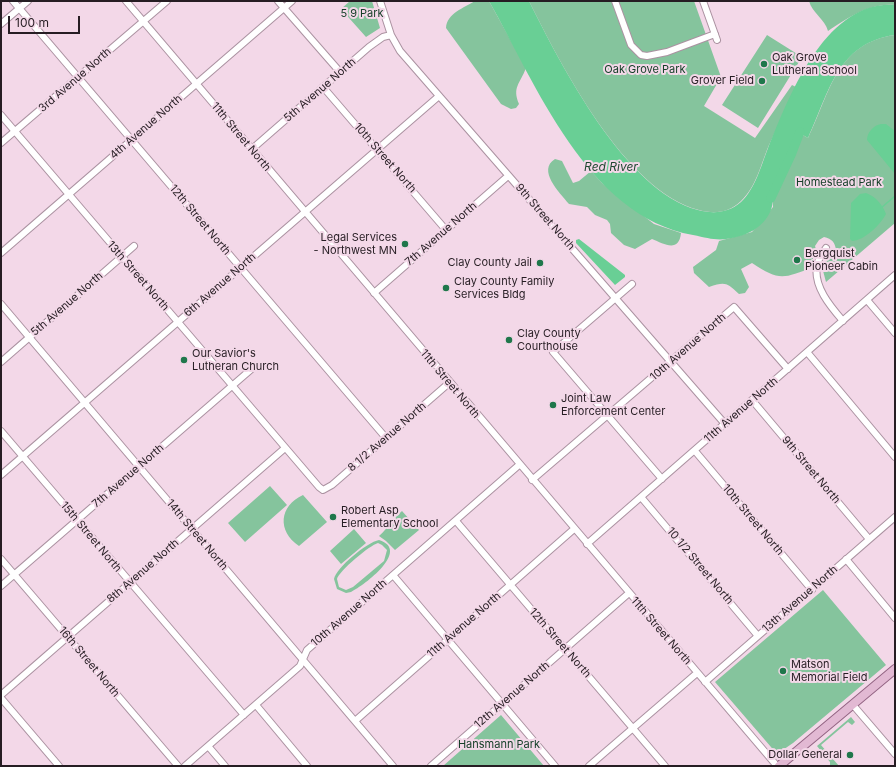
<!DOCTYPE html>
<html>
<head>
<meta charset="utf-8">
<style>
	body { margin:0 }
	#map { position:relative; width:896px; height:767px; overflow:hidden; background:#f3d8e8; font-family:Inter,sans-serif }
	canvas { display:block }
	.frame { position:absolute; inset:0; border:2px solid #261d23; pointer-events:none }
	.scale { position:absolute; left:8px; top:16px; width:72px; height:18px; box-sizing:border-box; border:2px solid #261d23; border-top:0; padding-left:5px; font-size:12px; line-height:14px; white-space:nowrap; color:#261d23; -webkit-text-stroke:3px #f3d8e8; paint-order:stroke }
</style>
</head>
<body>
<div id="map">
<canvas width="896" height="767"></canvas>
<div class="frame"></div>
<div class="scale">100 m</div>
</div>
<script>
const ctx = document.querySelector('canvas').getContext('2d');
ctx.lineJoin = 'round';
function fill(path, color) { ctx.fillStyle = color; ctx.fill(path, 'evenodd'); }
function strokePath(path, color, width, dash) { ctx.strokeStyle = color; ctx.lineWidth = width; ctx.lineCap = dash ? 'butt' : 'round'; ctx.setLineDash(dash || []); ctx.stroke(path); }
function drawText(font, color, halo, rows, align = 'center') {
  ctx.font = font + ' Inter,sans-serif'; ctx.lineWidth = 4; ctx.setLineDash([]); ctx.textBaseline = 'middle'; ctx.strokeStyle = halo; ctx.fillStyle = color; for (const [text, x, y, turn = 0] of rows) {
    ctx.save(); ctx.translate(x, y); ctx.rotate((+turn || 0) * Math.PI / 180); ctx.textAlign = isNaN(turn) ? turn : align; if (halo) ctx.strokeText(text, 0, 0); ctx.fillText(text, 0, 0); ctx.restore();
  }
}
fill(new Path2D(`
	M 350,1 L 372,1 L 380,28 L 366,37 L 341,9 Z
	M 475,1 L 489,1 L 526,68 C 520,84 512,87 519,104 L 516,108 L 511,109 L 501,104 L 446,28 C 447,13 464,8 475,1 Z
	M 529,1 L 694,1 L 721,77 L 704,106 L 755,138 L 792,85 L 796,87 C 787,106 778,126 769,145 C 761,164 756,187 741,201 C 729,213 714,214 699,210 C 625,191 561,65 529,1 Z
	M 809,1 L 895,1 L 895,5 C 871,2 847,18 828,31 C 825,19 812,13 809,1 Z
	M 767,35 L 802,57 L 758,128 L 722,105 Z
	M 895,35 L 895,223 L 826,282 L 822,267 C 825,259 832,257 836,250 C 835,242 832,239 824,237 L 819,240 L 815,246 L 817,253 L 813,253 L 813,267 C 783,279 779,281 752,263 L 741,269 L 749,287 L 745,293 L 739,294 C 726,282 725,282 709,287 L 694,273 L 693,267 L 716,250 L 719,241 L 752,232 L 773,207 L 773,198 L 801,134 L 808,138 C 830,93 836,43 895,35 Z
	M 555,159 L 562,161 L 573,183 L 579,181 L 591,171 L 602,183 L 654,224 L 681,233 C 679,253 664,244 652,239 L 635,249 L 624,245 L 611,233 L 610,224 L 607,220 L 595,215 L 587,207 L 569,204 C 559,192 537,170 555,159 Z
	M 270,486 L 287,505 L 245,542 L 228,523 Z
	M 303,495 L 327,522 L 299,546 C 277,531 279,506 303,495 Z
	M 402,511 L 419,530 L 395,550 L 386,541 L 379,536 C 388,528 393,519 402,511 Z
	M 354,529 L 366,543 L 341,564 L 330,551 Z
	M 379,540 C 411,550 365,585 351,592 L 346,593 L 337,589 L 334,579 C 336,568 367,542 379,540 ZM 378,543 L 382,545 L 387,550 L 384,561 L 353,587 L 346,590 L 339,587 L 337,579 C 339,571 370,545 378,543 Z
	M 823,590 L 886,665 L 793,743 L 777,754 L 715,682 Z
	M 501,715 L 544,766 L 443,766 Z
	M 851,717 L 855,722 L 852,725 L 848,722 L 821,745 L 839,766 L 830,766 L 830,762 L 817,746 Z`), '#85c49d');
fill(new Path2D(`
	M 489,1 L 529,1 C 561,65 625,191 698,210 C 714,214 728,213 741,202 C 755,189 761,166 768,148 C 789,97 825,0 895,5 L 895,35 C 837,43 829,93 808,138 L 801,134 L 773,198 C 773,217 758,231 740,236 C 720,242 712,239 693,235 C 587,216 536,84 489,1 Z
	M 881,124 L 886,124 L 895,131 L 895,174 L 867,140 C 867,132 874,125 881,124 Z
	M 866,193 C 875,196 883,205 886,214 C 881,224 864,241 852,241 L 850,239 L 851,203 L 860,194 Z
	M 579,239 L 625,275 L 625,277 L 615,285 L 576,243 L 576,240 Z`), '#69cf95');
strokePath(new Path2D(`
	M 881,208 L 895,196`), '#69cf95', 1.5);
strokePath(new Path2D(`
	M 771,198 L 792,153 L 800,132`), '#69cf95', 9);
const minor = new Path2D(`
	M 13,1 L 386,438
	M 126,1 L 777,766
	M 278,1 L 340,72
	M 380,1 L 391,35 L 400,51 L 725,424
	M 615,1 L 631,45 L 641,55 L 647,56 L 667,52 L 715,34
	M 703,1 L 717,40
	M 1,24 L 28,1
	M 323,87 L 446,230
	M 1,115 L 319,487 L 323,490 L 332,485 L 449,383
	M 1,143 L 167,1
	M 252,149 L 369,47 L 383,37 L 391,35
	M 826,248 C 823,253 818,259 817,265 C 813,286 830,306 843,321
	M 1,253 L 292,1
	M 632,284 L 553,352 L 662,479
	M 374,293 L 508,176
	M 867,300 L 895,333
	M 1,304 L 393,766
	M 807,352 L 895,457
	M 1,362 L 134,246
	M 752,400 L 869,539
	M 1,431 L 244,715
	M 695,451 L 812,590
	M 1,475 L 439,96
	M 532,480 L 734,307 L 788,369
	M 641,497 L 758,636
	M 456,521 L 665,766
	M 587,544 L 895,275
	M 1,559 L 178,766
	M 846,559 L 895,618
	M 393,575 L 555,766
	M 1,586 L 255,366
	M 705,682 L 895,517
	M 1,695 L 285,448
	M 1,698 L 59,766
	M 256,705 L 307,766
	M 853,705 L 895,754
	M 355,721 L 574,529
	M 208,746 L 225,766
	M 185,766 L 300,666 L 307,650 L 519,465
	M 431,766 L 629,593
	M 589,766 L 697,673`);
const major = new Path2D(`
	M 779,766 L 895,669`);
strokePath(minor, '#ab92a1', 8);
strokePath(major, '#936483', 10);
strokePath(minor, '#fff', 6);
strokePath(major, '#e2b9d3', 8);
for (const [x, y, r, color] of [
	[764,64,4,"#1f774b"],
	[762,81,4,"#1f774b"],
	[405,244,4,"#1f774b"],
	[797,260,4,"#1f774b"],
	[540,263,4,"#1f774b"],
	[446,288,4,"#1f774b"],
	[509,340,4,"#1f774b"],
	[184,360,4,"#1f774b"],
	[553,405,4,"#1f774b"],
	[333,517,4,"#1f774b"],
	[783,671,4,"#1f774b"],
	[850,755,4,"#1f774b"]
]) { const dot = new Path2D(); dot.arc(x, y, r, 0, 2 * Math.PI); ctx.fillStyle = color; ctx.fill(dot); strokePath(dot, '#f3d8e8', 1.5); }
drawText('11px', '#164029', '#f3d8e8', [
	["5 9 Park",362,14],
	["Oak Grove Park",645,70],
	["Homestead Park",839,183],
	["Hansmann Park",499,745]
]);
drawText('11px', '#261d23', '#f3d8e8', [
	["Oak Grove",772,58],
	["Lutheran School",772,71],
	["Grover Field",754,81,"right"],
	["Legal Services",397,238,"right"],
	["- Northwest MN",397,251,"right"],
	["Bergquist",805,254],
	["Pioneer Cabin",805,267],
	["Clay County Jail",532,263,"right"],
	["Clay County Family",454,282],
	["Services Bldg",454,295],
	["Clay County",517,334],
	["Courthouse",517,347],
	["Our Savior's",192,354],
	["Lutheran Church",192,367],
	["Joint Law",561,399],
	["Enforcement Center",561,412],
	["Robert Asp",341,511],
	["Elementary School",341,524],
	["Matson",791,665],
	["Memorial Field",791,678],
	["Dollar General",842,755,"right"]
], 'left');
drawText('11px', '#261d23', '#f3d8e8', [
	["3rd Avenue North",75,80,-41],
	["5th Avenue North",320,90,-41],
	["4th Avenue North",146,127,-41],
	["11th Street North",241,137,50],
	["10th Street North",385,158,49],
	["9th Street North",545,217,49],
	["12th Street North",200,220,50],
	["7th Avenue North",441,234,-41],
	["13th Street North",138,276,49],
	["6th Avenue North",220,285,-41],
	["5th Avenue North",67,304,-41],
	["10th Avenue North",688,347,-41],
	["11th Street North",450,384,50],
	["11th Avenue North",741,410,-41],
	["8 1/2 Avenue North",387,437,-41],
	["9th Street North",811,470,50],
	["7th Avenue North",128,476,-41],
	["10th Street North",753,520,50],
	["14th Street North",197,535,50],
	["15th Street North",91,537,50],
	["10 1/2 Street North",700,566,50],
	["8th Avenue North",143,571,-41],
	["13th Avenue North",800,599,-41],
	["10th Avenue North",349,613,-41],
	["11th Avenue North",464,625,-41],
	["11th Street North",661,631,49],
	["12th Street North",560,643,49],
	["16th Street North",89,662,50],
	["12th Avenue North",512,695,-41]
]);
drawText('italic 12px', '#1e4830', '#f3d8e8', [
	["Red River",611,167]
]);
</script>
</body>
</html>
